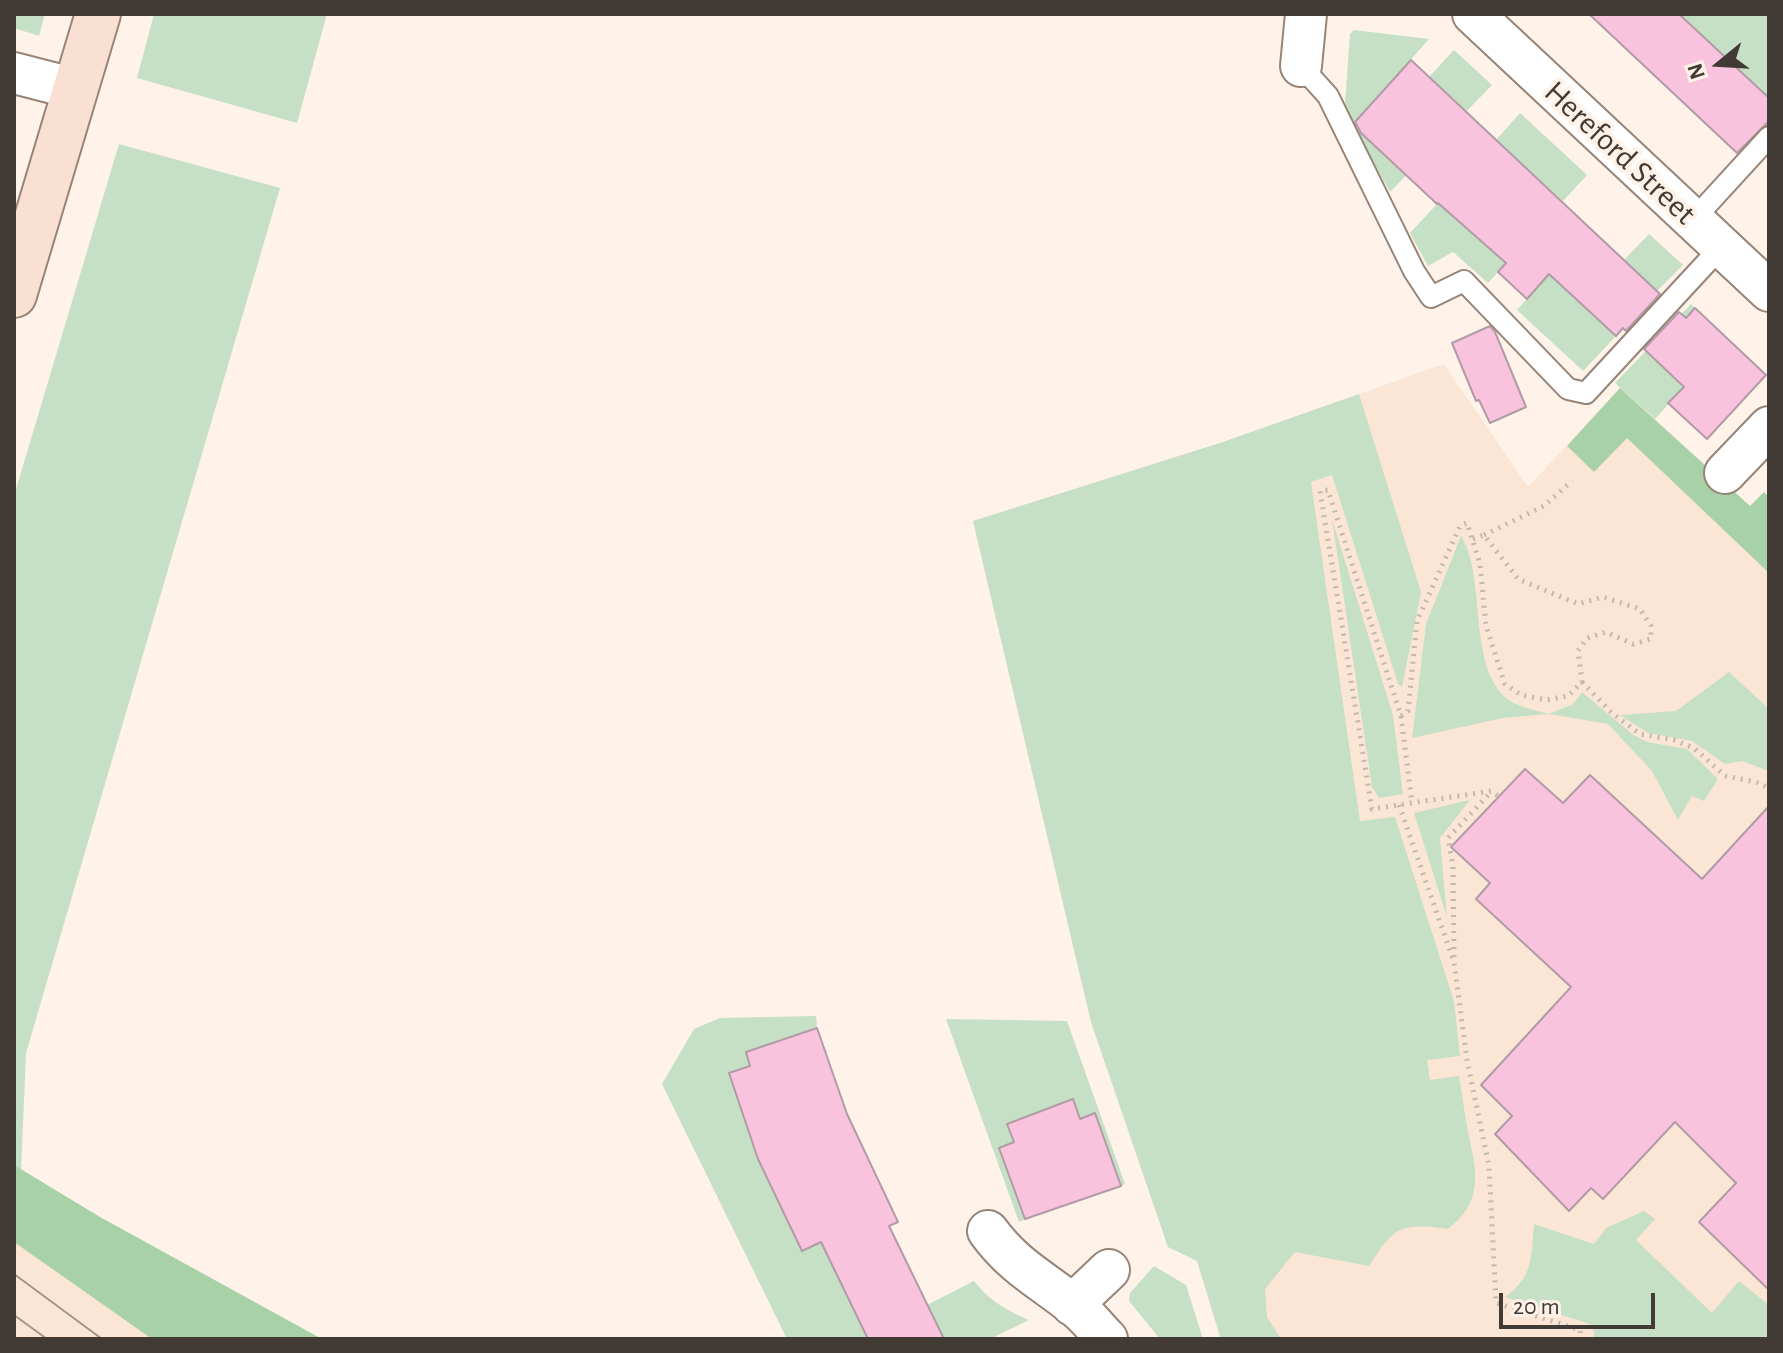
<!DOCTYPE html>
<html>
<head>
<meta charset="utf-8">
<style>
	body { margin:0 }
	#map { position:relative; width:1783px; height:1353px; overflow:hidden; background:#fef2e9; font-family:"Alegreya Sans",sans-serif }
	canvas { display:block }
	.frame { position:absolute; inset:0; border:16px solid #423b35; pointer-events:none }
	.north { position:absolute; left:1679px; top:24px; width:80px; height:80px; -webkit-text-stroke:6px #fef2e9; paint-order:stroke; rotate:252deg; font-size:22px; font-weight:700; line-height:32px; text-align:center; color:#423b35 }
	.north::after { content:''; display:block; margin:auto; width:28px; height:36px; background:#423b35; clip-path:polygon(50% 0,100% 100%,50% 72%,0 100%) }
	.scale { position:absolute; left:1499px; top:1293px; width:156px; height:36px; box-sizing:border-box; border:4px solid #423b35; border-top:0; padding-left:10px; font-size:24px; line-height:28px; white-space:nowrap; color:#423b35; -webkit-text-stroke:6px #fef2e9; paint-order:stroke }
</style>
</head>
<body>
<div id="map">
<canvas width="1783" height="1353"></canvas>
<div class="frame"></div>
<div class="north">N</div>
<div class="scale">20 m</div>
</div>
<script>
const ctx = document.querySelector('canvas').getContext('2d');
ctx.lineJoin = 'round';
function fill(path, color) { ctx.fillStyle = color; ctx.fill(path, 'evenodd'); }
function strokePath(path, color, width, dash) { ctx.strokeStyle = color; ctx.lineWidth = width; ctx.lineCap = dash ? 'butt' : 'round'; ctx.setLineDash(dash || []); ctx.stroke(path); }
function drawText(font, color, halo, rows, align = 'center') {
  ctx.font = font + ' "Alegreya Sans",sans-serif'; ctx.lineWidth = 8; ctx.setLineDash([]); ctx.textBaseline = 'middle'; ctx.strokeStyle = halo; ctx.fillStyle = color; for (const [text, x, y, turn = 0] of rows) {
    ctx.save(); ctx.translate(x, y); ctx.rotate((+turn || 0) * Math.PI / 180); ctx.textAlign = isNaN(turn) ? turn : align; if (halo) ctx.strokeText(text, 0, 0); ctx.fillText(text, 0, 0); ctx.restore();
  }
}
fill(new Path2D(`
	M 1444,364 L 1528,487 L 1620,388 L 1750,506 L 1764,492 L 1769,497 L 1769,1336 L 1758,1339 L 1220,1339 L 1197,1261 L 1168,1247 L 1091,1022 L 973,521 L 1220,443 Z
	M 14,1242 L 152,1339 L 14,1339 Z`), '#fbe6d6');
fill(new Path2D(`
	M 14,14 L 45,14 L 39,36 L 14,28 Z
	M 154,14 L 327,14 L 297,123 L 137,78 Z
	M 1679,14 L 1769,14 L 1769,98 Z
	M 1354,30 L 1429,39 L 1353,125 L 1390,161 L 1424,157 L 1390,192 L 1353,125 L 1345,104 L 1350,34 Z
	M 1454,50 L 1492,85 L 1466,112 L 1429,77 Z
	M 1520,113 L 1587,175 L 1563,201 L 1495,141 Z
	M 119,144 L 280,188 L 26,1053 L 21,1171 L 14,1165 L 14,496 Z
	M 1438,203 L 1521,247 L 1488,283 L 1453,252 L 1428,266 L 1410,233 Z
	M 1649,234 L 1683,265 L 1657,291 L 1624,260 Z
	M 1549,274 L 1616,336 L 1583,371 L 1517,310 Z
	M 1691,304 L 1695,308 L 1651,355 L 1684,387 L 1655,419 L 1615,383 Z
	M 1359,394 L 1421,592 L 1402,687 L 1398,684 L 1332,475 L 1311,482 L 1360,821 L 1395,817 L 1454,1001 L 1460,1056 L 1427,1060 L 1430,1080 L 1459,1076 C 1462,1093 1464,1110 1467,1126 C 1475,1168 1487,1199 1448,1229 C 1400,1223 1395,1226 1369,1266 L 1295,1252 L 1265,1289 L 1267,1317 L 1281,1339 L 1221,1339 L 1197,1261 L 1168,1247 L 1091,1022 L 973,521 L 1220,443 Z
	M 1332,519 L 1393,715 L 1403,794 L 1379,798 L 1372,787 Z
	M 1461,536 C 1488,577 1465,678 1514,703 C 1524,708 1538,711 1549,714 L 1573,704 L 1582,692 L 1632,734 L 1647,742 L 1687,749 L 1718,779 L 1704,801 L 1692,796 L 1678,820 L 1652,771 L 1608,724 L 1549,714 L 1503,718 L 1412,738 L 1426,624 Z
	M 1729,672 L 1769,709 L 1769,771 L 1742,761 L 1725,764 L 1692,741 L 1648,733 L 1620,715 L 1676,711 Z
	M 1470,800 L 1440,838 L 1447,917 L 1414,813 Z
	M 816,1016 L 817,1028 L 746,1052 L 750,1066 L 729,1074 L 752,1139 L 850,1124 L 855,1131 L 786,1164 L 802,1250 L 822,1242 L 870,1249 L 833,1268 L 868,1339 L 787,1339 L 662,1084 L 694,1029 L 720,1018 Z
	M 946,1019 L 1067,1021 L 1125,1184 L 1121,1186 L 1095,1114 L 1080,1119 L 1072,1099 L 1007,1124 L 1014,1142 L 999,1148 L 1025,1219 L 1019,1222 Z
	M 1644,1211 L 1655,1219 L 1636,1240 L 1712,1313 L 1739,1281 L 1769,1305 L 1769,1336 L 1758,1339 L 1594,1339 L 1593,1325 L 1505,1297 C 1534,1276 1531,1257 1534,1224 L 1594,1244 L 1606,1228 Z
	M 1154,1266 L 1186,1285 L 1203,1339 L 1160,1339 L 1129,1301 L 1130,1293 Z
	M 974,1281 C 990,1301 1006,1310 1029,1320 L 990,1339 L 944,1339 L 927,1305 Z`), '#c6e0c5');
fill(new Path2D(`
	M 1620,388 L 1750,506 L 1764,492 L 1769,497 L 1769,573 L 1627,438 L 1594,472 L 1567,446 Z
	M 14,1165 L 100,1217 L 322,1339 L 152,1339 L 14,1242 Z`), '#a8d1a8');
const building = new Path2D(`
	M 1589,14 L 1679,14 L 1769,98 L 1769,121 L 1737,153 Z
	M 1411,60 L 1660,294 L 1626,331 L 1623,328 L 1616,336 L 1549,274 L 1527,299 L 1498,272 L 1506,263 L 1438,203 L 1437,204 L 1361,133 L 1355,122 Z
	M 1695,308 L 1766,375 L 1707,439 L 1668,403 L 1684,387 L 1644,349 L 1679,312 L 1686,318 Z
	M 1490,326 L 1495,332 L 1526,407 L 1490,423 L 1479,400 L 1476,401 L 1452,343 Z
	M 1525,769 L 1563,803 L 1590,775 L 1702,879 L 1769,806 L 1769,1290 L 1699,1222 L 1736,1183 L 1675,1122 L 1603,1199 L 1591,1188 L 1569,1211 L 1495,1134 L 1512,1116 L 1481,1085 L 1571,987 L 1476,899 L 1490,883 L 1451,847 Z
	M 817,1028 L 847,1114 L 898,1222 L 889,1226 L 944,1339 L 868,1339 L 821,1242 L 802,1251 L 758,1159 L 729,1073 L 750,1066 L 746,1052 Z
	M 1073,1099 L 1080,1119 L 1095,1113 L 1121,1186 L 1025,1219 L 999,1148 L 1014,1142 L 1007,1124 Z`);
fill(building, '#fac3dd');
strokePath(building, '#b19ba6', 2);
const lane = new Path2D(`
	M 1301,66 L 1328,96 L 1414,271 L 1431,297 L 1464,281 L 1568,389 L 1586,393 L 1721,247
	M 1693,220 L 1769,137`);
const street = new Path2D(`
	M 1473,14 L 1769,291
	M 1301,66 L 1306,14
	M 14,73 L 76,89
	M 1725,473 L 1769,427
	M 988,1231 C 1015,1268 1043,1280 1077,1308 C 1088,1317 1097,1329 1107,1339
	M 1072,1305 L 1109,1270`);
const secondary = new Path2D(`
	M 14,295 L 98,14`);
strokePath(lane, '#968477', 24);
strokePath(street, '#968477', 44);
strokePath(secondary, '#968477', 48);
strokePath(new Path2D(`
	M 1484,535 L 1544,506 L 1572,481
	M 1473,539 L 1484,535 L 1518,579 L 1578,604 L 1603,597 L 1640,609 L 1651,626 L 1651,639 L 1633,644 L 1606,632 L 1587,638 L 1578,651 L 1582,682 L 1568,696 L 1546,700 L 1521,695 L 1505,684 L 1486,626 L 1480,564 L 1467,523 L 1460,526 L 1417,621 L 1408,711 L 1401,716 L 1328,490 L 1320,491 L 1372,809 L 1491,791 L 1500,797
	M 1582,682 L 1612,713 L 1640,734 L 1674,740 L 1694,748 L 1725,776 L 1756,782 L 1769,788
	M 1401,716 L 1412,803
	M 1399,805 L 1454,962 L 1467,1060 L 1489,1166 L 1496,1303 L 1580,1330 L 1581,1339
	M 1454,957 L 1453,866 L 1448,838 L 1491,792`), '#c3b8b0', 5, [2, 6]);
strokePath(lane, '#fff', 20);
strokePath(street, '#fff', 40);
strokePath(secondary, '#fae0d3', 44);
strokePath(new Path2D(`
	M 14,1274 L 102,1339
	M 14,1315 L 47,1339`), '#9e958d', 2);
drawText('32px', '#423b35', '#fef2e9', [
	["Hereford Street",1620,153,43]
]);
</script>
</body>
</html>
